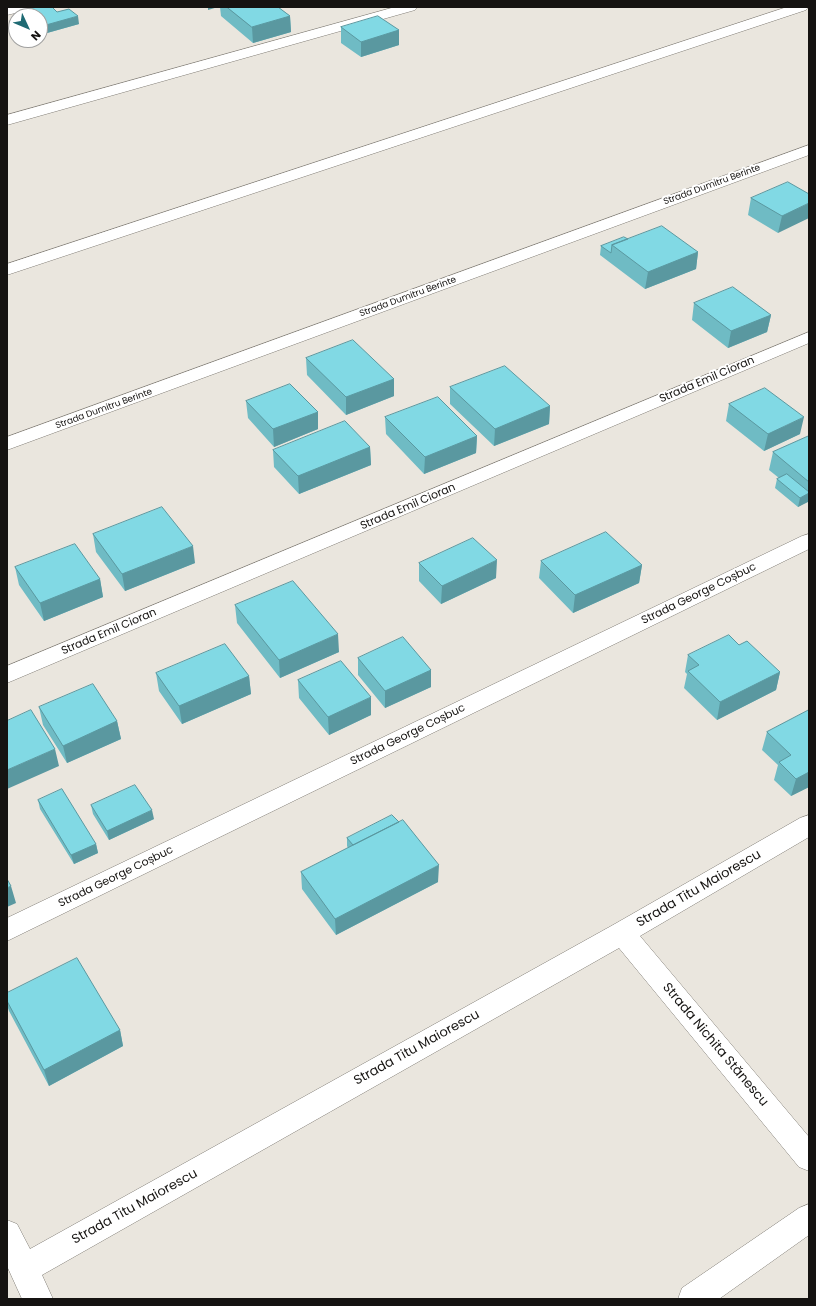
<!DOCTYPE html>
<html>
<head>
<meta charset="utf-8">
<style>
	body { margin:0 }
	#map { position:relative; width:816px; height:1306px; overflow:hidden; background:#eae6de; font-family:Poppins,sans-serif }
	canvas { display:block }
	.frame { position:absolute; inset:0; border:8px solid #151311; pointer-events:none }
	.north { position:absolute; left:8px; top:8px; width:40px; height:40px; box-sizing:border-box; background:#fff; border:1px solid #a1a1a0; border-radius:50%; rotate:134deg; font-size:11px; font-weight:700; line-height:16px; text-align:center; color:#151311 }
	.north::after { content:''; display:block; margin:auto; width:14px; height:18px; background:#1f6a73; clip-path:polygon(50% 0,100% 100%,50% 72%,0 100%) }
</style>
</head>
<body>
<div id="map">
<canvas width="816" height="1306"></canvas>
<div class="frame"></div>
<div class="north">N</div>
</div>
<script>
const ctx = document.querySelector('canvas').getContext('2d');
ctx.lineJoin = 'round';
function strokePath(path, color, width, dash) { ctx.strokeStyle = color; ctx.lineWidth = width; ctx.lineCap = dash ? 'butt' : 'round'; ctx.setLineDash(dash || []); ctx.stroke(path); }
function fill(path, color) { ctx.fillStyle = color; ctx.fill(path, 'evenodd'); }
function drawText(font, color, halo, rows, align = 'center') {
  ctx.font = font + ' Poppins,sans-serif'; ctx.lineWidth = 4; ctx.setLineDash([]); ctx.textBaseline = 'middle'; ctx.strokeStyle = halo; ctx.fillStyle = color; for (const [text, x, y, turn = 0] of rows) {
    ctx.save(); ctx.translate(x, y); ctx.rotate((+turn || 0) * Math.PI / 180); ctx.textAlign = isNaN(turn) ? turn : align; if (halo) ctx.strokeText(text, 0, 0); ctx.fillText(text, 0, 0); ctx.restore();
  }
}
const street = new Path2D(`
	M 7,7 L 30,7 L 28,10 L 7,15 Z
	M 395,7 L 417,7 L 415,10 L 7,125 L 7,115 Z
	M 787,7 L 808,7 L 806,10 L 7,275 L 7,264 Z
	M 809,145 L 809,155 L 7,450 L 7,437 Z
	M 809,332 L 809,343 L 7,683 L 7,666 Z
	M 809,534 L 809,549 L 7,941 L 7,918 L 802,536 Z
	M 809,815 L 809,837 L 640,936 L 809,1137 L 809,1171 L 799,1167 L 619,948 L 42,1275 L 53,1299 L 22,1299 L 7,1266 L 7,1220 L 17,1224 L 30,1249 L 613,925 L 800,818 Z
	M 809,1204 L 809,1235 L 719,1299 L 678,1299 L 682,1288 L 799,1208 Z`);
strokePath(street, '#817d76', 1);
fill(street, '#fff');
fill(new Path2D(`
	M 220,7 L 278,7 L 290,16 L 291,32 L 253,43 L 221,16 Z
	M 29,9 L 57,12 L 79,24 L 47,33 L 40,27 L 40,16 L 30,16 Z
	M 341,27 L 399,30 L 399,45 L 361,57 L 341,43 Z
	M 809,194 L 778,233 L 748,215 L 751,198 Z
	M 628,240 L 698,252 L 696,269 L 645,289 L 600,255 L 601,246 Z
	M 694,303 L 771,315 L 767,332 L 728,348 L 692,320 Z
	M 306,358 L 394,379 L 394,396 L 346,415 L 307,375 Z
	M 450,387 L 550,406 L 549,424 L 494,446 L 450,404 Z
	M 246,401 L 318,412 L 318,429 L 274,447 L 248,418 Z
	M 729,404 L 800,434 L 764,451 L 726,421 Z
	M 385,417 L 477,436 L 476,453 L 424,474 L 386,434 Z
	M 809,436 L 809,502 L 808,501 L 798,507 L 775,488 L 777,479 L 779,478 L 769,470 L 773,452 Z
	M 370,447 L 371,465 L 299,494 L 274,467 L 273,450 Z
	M 93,534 L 195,563 L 125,591 L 96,552 Z
	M 541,561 L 642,565 L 639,583 L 573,613 L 539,578 Z
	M 419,563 L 496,578 L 441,604 L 419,581 Z
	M 15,567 L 100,579 L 103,597 L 44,621 L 19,585 Z
	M 235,605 L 339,652 L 280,678 L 237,623 Z
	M 739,645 L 780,672 L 776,690 L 717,720 L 684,688 L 687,674 L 685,672 L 688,655 Z
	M 358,658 L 431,670 L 431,687 L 385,708 L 358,675 Z
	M 156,673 L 249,676 L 251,694 L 182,724 L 159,691 Z
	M 298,680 L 371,715 L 329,735 L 299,698 Z
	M 39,707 L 117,721 L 121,739 L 67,763 L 43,725 Z
	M 809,710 L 809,787 L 791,796 L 774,780 L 778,765 L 762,750 L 767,732 Z
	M 38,800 L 96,844 L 98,853 L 74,864 L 40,809 Z
	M 91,805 L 154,819 L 109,840 L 93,814 Z
	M 399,822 L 438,882 L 336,935 L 302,889 L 301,872 L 348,848 L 347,846 L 347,838 Z
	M 7,993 L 120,1030 L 123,1046 L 49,1086 L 9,1011 L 7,1005 Z`), '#6fbbc4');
fill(new Path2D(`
	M 208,7 L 218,7 L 208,10 Z
	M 78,16 L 79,24 L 47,33 L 46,25 Z
	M 290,16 L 291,32 L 253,43 L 252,27 Z
	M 399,30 L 399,45 L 361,57 L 361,42 Z
	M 809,203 L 809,218 L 778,233 L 782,216 Z
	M 698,252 L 696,269 L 645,289 L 648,272 Z
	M 771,315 L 767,332 L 728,348 L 731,331 Z
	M 394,379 L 394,396 L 346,415 L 346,397 Z
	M 550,406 L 549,424 L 494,446 L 495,429 Z
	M 318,412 L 318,429 L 274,447 L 273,429 Z
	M 804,417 L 800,434 L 764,451 L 768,434 Z
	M 477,436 L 476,453 L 424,474 L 425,457 Z
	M 370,447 L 371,465 L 299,494 L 298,476 Z
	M 809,493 L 808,502 L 798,507 L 800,498 Z
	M 193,546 L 195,563 L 125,591 L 122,574 Z
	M 497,560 L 496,578 L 441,604 L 442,586 Z
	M 642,565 L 639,583 L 573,613 L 575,595 Z
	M 100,579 L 103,597 L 44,621 L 40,603 Z
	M 338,634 L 339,652 L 280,678 L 279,660 Z
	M 431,670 L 431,687 L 385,708 L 385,691 Z
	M 780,672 L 776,690 L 717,720 L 720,702 Z
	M 249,676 L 251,694 L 182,724 L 179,706 Z
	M 371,697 L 371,715 L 329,735 L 328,717 Z
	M 117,721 L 121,739 L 67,763 L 63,746 Z
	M 55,749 L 59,766 L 7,789 L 7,770 Z
	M 809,772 L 809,787 L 791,796 L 796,779 Z
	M 152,810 L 154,819 L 109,840 L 107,831 Z
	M 96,844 L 98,853 L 74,864 L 71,855 Z
	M 439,865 L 438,882 L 336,935 L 335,919 Z
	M 11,886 L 16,903 L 7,907 L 7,888 Z
	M 120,1030 L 123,1046 L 49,1086 L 44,1070 Z`), '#5a98a0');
const building = new Path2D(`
	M 38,7 L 52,7 L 57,12 L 69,9 L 78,16 L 46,25 L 40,20 L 40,16 L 36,16 L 29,9 Z
	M 227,7 L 278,7 L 290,16 L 252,27 Z
	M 378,16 L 399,30 L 361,42 L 341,27 Z
	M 788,182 L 809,194 L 809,203 L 782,216 L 751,198 Z
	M 662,226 L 698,252 L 648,272 L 612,245 Z
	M 624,237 L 628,239 L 612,245 L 611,253 L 601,246 Z
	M 733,287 L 771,315 L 731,331 L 694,303 Z
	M 353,340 L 394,379 L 346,397 L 306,358 Z
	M 505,366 L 550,406 L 495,429 L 450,387 Z
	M 290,384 L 318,412 L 273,429 L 246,401 Z
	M 765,388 L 804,417 L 768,434 L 729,404 Z
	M 438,397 L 477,436 L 425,457 L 385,417 Z
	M 345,421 L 370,447 L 298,476 L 273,450 Z
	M 809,436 L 809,482 L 773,452 Z
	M 787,474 L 809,492 L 809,493 L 800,498 L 777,479 Z
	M 162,507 L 193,546 L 122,574 L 93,534 Z
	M 606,532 L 642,565 L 575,595 L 541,561 Z
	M 473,538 L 497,560 L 442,586 L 419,563 Z
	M 75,544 L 100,579 L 40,603 L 15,567 Z
	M 293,581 L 338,634 L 279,660 L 235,605 Z
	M 729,635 L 739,645 L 747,641 L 780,672 L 720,702 L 688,671 L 699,665 L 688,655 Z
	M 403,637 L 431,670 L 385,691 L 358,658 Z
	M 225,644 L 249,676 L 179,706 L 156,673 Z
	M 341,661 L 371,697 L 328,717 L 298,680 Z
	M 93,684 L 117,721 L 63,746 L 39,707 Z
	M 31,710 L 55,749 L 7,770 L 7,721 Z
	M 809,710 L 809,772 L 796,779 L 779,762 L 791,755 L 767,732 Z
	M 135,785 L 152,810 L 107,831 L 91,805 Z
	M 62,789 L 96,844 L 71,855 L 38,800 Z
	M 392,815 L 399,822 L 353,845 L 347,838 Z
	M 403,820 L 439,865 L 335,919 L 301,872 Z
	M 7,879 L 11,886 L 7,888 Z
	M 77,958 L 120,1030 L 44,1070 L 7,1001 L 7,993 Z`);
fill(building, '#81d9e4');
strokePath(building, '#5a98a0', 1);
drawText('9px', '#151311', '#fff', [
	["Strada Dumitru Berinte",712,185,-20],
	["Strada Dumitru Berinte",408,297,-20],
	["Strada Dumitru Berinte",104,409,-20]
]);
drawText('11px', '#151311', '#fff', [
	["Strada Emil Cioran",707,380,-23],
	["Strada Emil Cioran",408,507,-23],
	["Strada George Coșbuc",699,594,-26],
	["Strada Emil Cioran",109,632,-23],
	["Strada George Coșbuc",408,735,-26],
	["Strada George Coșbuc",116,877,-26]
]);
drawText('13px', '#151311', '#fff', [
	["Strada Titu Maiorescu",699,889,-30],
	["Strada Nichita Stănescu",715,1045,50],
	["Strada Titu Maiorescu",417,1048,-29],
	["Strada Titu Maiorescu",135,1207,-29]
]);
</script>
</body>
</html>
